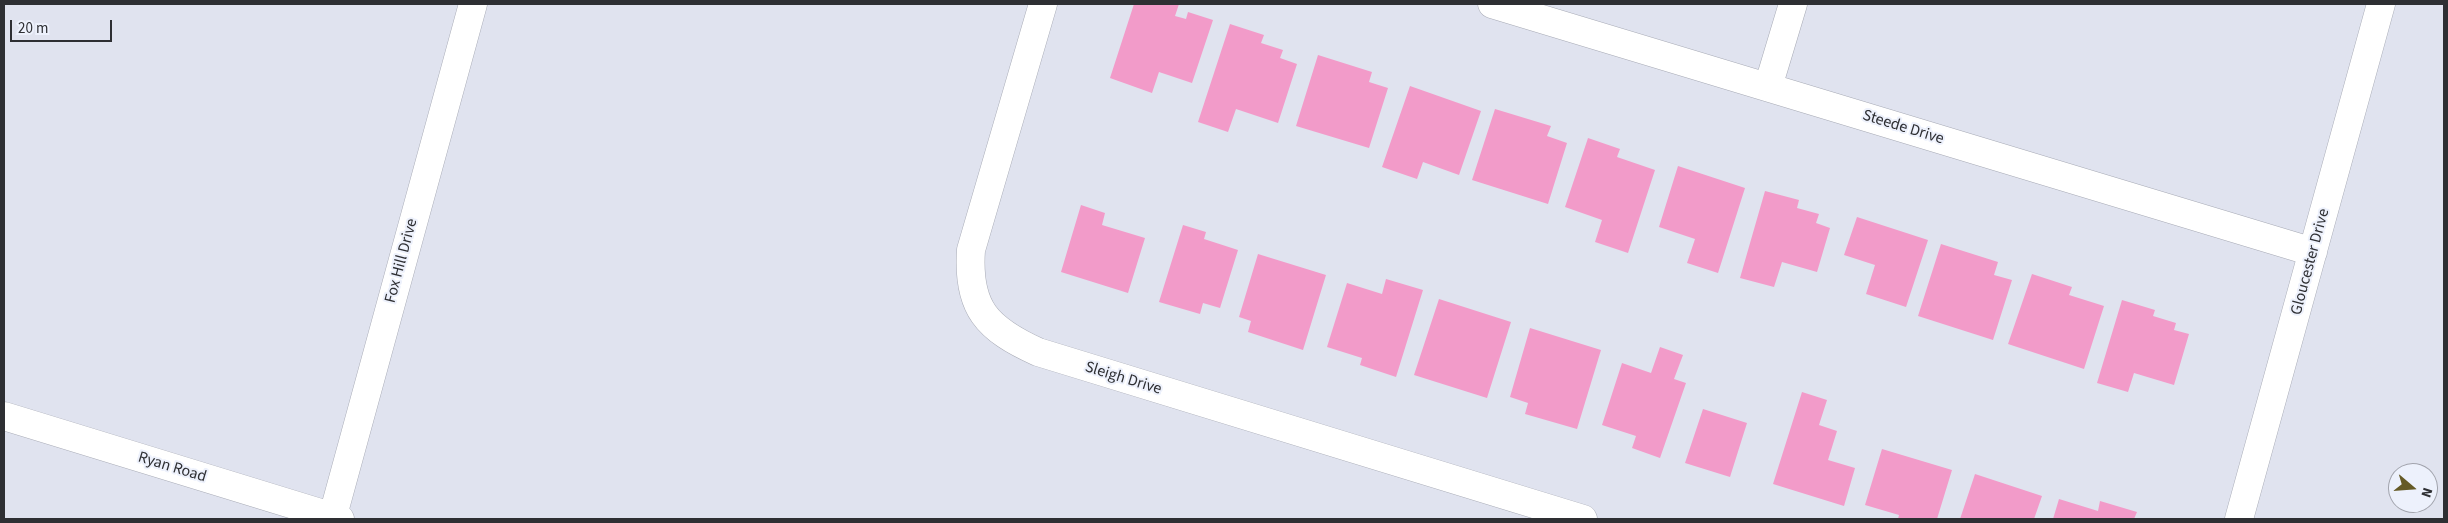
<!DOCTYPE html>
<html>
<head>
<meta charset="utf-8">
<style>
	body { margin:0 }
	#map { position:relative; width:2448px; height:523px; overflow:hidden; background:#e0e3ef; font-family:"Source Sans 3",sans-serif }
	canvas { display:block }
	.frame { position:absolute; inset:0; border:5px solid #2e2f33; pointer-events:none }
	.north { position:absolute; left:2388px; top:463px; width:50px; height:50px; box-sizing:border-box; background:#edf1fc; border:1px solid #a1a3ac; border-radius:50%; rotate:108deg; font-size:14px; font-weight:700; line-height:20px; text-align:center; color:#2e2f33 }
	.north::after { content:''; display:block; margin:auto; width:18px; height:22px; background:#655a26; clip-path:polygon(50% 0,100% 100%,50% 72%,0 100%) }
	.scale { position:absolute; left:10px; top:20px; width:102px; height:22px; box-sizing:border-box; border:2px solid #2e2f33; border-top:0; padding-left:6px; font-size:15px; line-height:18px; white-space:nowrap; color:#2e2f33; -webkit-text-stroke:4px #edf1fc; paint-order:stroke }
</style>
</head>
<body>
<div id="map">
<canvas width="2448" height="523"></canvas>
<div class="frame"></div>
<div class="north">N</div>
<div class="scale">20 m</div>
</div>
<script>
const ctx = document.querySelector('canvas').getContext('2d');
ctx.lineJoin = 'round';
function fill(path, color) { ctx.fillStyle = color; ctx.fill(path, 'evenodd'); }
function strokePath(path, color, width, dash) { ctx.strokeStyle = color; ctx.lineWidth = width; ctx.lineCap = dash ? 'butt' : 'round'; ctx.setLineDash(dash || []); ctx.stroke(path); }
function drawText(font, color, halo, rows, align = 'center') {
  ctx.font = font + ' "Source Sans 3",sans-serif'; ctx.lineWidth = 4; ctx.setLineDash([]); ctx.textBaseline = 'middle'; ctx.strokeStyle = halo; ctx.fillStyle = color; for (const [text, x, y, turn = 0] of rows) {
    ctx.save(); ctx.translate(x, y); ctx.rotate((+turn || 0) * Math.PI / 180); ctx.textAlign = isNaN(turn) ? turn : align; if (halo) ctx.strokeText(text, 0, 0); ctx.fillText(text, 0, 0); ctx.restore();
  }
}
fill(new Path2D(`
	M 1134,4 L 1179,4 L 1175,16 L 1186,19 L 1188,12 L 1213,20 L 1192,83 L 1159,72 L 1152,93 L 1110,78 Z
	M 1230,24 L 1264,35 L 1261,43 L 1283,50 L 1280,58 L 1297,64 L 1278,123 L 1236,109 L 1228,132 L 1198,122 Z
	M 1318,55 L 1372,72 L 1369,82 L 1388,88 L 1369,148 L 1296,126 Z
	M 1410,86 L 1481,111 L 1459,175 L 1423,162 L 1417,179 L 1382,167 Z
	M 1495,109 L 1551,126 L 1547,136 L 1567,143 L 1548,204 L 1472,180 Z
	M 1588,138 L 1620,149 L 1617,157 L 1655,170 L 1628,253 L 1595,242 L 1602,220 L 1565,207 Z
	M 1678,166 L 1745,188 L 1718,273 L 1687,263 L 1695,239 L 1659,227 Z
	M 1765,191 L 1799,200 L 1797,208 L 1819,214 L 1816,223 L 1830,228 L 1817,272 L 1782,262 L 1774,287 L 1740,278 Z
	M 1081,205 L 1105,213 L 1102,225 L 1145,238 L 1128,293 L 1061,272 Z
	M 1857,217 L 1928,240 L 1906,307 L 1866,294 L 1875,265 L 1844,255 Z
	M 1183,225 L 1206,232 L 1204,239 L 1238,250 L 1220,308 L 1203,303 L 1200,314 L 1159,302 Z
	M 1941,244 L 1998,262 L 1994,275 L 2012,280 L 1993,340 L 1918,316 Z
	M 1258,254 L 1326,275 L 1303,350 L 1248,332 L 1251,321 L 1239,317 Z
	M 2032,274 L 2072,287 L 2069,295 L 2104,306 L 2084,369 L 2008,344 Z
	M 1386,279 L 1423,290 L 1396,377 L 1360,365 L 1362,358 L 1327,347 L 1347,283 L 1382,294 Z
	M 1439,299 L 1511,322 L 1487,398 L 1414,375 Z
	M 2122,300 L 2155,310 L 2153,316 L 2176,323 L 2174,330 L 2189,334 L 2174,385 L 2134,373 L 2128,392 L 2097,383 Z
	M 1530,328 L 1601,350 L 1577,429 L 1525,414 L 1528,403 L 1510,397 Z
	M 1660,347 L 1683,355 L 1674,379 L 1686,383 L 1660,458 L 1632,448 L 1636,436 L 1602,425 L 1622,363 L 1651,373 Z
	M 1802,392 L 1827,400 L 1819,425 L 1837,431 L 1828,460 L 1855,468 L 1844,506 L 1773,484 Z
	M 1703,409 L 1747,423 L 1730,477 L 1685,463 Z
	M 1882,449 L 1952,470 L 1937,519 L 1898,519 L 1899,515 L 1865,505 Z
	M 1975,474 L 2042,496 L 2034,519 L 1960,519 Z
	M 2059,499 L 2098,511 L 2100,501 L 2137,512 L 2134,519 L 2053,519 Z`), '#f29bc9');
const street = new Path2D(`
	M 1043,4 L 971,250 C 967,308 987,329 1038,352 L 1583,519
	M 1492,4 L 2313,252
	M 1768,87 L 1793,4
	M 2239,519 L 2381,4`);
const secondary = new Path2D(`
	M 4,416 L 340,519
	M 332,519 L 473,4`);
strokePath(street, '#a7aab5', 29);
strokePath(secondary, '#a7aab5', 29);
strokePath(street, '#fff', 28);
strokePath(secondary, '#fff', 28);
drawText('16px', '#2e2f33', '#edf1fc', [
	["Steede Drive",1903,128,17],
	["Fox Hill Drive",402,261,-75],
	["Gloucester Drive",2311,262,-75],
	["Sleigh Drive",1123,379,17],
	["Ryan Road",172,468,17]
]);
</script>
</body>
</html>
